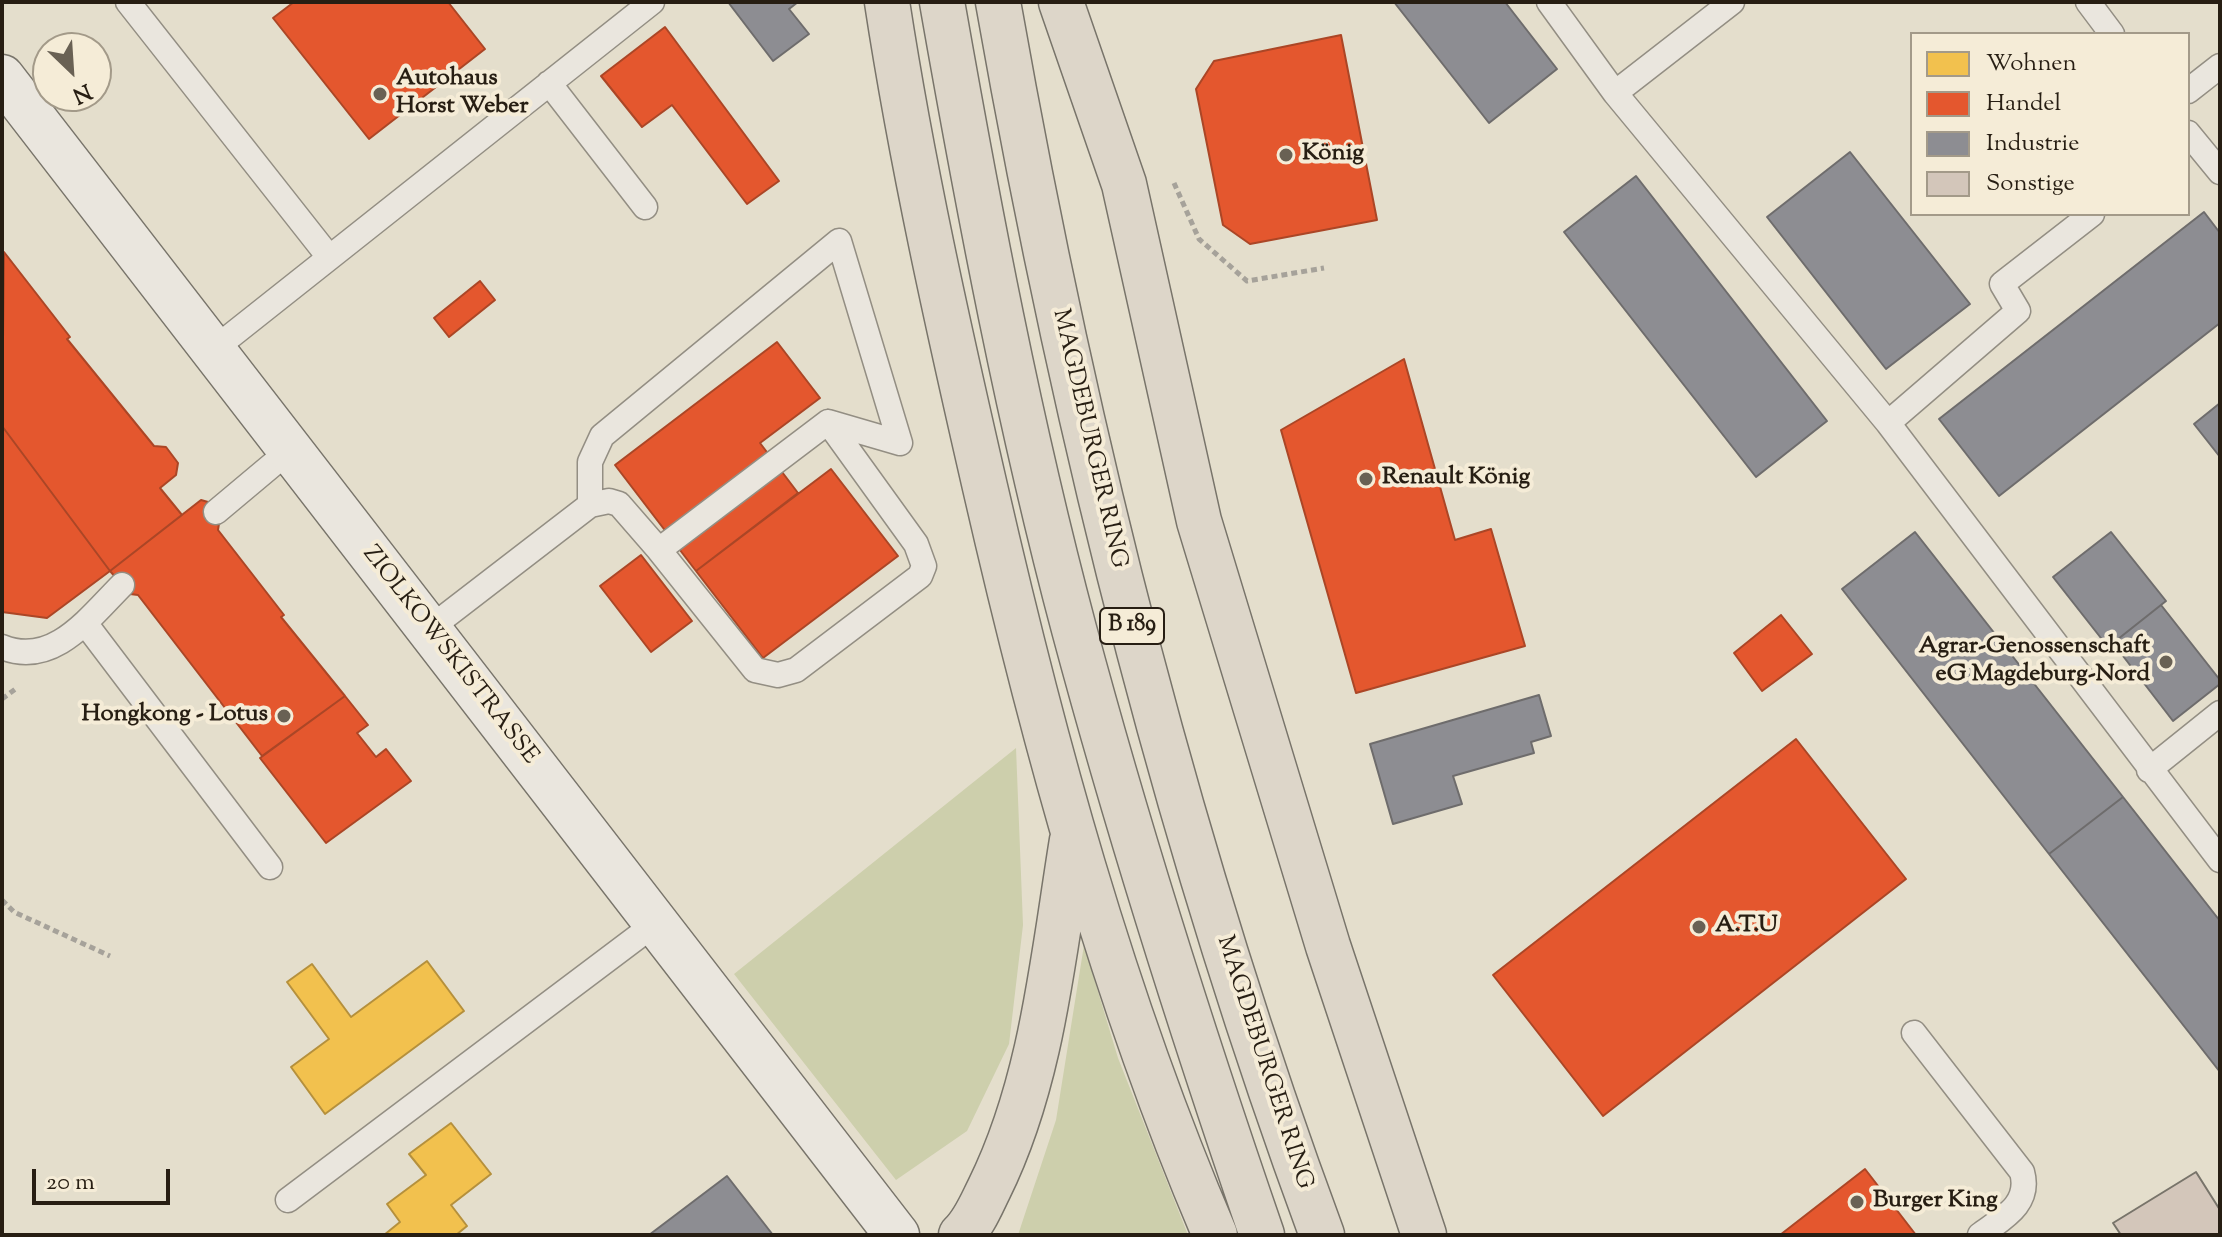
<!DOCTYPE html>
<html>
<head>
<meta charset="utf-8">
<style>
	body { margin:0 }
	#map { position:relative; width:2222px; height:1237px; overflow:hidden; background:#e4decc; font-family:"Sorts Mill Goudy",serif }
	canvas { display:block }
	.frame { position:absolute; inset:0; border:4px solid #271e13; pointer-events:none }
	.legend { position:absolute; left:1910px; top:32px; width:280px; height:184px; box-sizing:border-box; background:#f5ecd7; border:2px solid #a39a89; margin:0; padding:10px 14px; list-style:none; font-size:24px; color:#271e13 }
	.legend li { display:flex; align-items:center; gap:16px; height:40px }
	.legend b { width:40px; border:2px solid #a39a89 }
	.north { position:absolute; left:32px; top:32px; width:80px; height:80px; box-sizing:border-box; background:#f5ecd7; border:2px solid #a39a89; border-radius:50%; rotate:155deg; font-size:22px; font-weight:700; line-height:32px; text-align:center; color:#271e13 }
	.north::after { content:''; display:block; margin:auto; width:28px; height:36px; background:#696154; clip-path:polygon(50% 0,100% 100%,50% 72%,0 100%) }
	.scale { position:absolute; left:32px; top:1169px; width:138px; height:36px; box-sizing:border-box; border:4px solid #271e13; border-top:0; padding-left:10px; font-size:24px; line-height:28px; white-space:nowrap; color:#271e13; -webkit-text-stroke:6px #f5ecd7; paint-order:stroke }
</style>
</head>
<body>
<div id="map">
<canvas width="2222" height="1237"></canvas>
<div class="frame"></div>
<ul class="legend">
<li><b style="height:22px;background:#f2c14e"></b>Wohnen</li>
<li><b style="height:22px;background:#e4572e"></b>Handel</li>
<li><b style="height:22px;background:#8d8d92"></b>Industrie</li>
<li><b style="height:22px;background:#d3c6ba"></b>Sonstige</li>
</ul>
<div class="north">N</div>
<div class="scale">20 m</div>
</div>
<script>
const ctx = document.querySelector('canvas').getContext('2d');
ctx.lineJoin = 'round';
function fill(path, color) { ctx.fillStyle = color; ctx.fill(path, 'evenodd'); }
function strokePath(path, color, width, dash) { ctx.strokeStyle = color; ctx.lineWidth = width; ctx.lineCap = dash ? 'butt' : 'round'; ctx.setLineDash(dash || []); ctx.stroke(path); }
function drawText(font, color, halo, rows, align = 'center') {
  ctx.font = font + ' "Sorts Mill Goudy",serif'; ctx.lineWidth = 8; ctx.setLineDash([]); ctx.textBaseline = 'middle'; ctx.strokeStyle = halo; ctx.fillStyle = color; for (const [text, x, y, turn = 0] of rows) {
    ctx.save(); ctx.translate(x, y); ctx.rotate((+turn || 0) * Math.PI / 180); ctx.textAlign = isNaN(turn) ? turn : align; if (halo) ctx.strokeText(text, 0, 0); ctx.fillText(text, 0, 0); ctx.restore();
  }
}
fill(new Path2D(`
	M 1016,748 L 1023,925 L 1009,1044 L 967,1131 L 896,1180 L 734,974 Z
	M 1084,945 L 1118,1058 L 1188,1235 L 1018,1235 L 1056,1120 Z`), '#cdcfac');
const homes = new Path2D(`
	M 427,961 L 464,1011 L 325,1114 L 291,1067 L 329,1039 L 287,982 L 312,964 L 351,1017 Z
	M 451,1123 L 491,1174 L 451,1205 L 467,1226 L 456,1235 L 384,1235 L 400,1222 L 387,1204 L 426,1175 L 409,1154 Z`);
fill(homes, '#f2c14e');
strokePath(homes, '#b5903c', 2);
const shops = new Path2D(`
	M 294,2 L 448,2 L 485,49 L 369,139 L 273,18 Z
	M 665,27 L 779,181 L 747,204 L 672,105 L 642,127 L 601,76 Z
	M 1341,35 L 1377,220 L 1250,244 L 1223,225 L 1196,89 L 1214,61 Z
	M 4,252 L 70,337 L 67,339 L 154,446 L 166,447 L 178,463 L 176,475 L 160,488 L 182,515 L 110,571 L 2,426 Z
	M 480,281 L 495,300 L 449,337 L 434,318 Z
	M 777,342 L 820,398 L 760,443 L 798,493 L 696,571 L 615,465 Z
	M 1404,359 L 1455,540 L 1491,529 L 1525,646 L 1356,693 L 1281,430 Z
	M 2,426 L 110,571 L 47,618 L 2,612 Z
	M 831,469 L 898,556 L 763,658 L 696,571 Z
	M 201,500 L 208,502 L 220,517 L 218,530 L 284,615 L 281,617 L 345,696 L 262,756 L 138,595 L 130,594 L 110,571 Z
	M 641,555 L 692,621 L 651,652 L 600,586 Z
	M 1781,615 L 1812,654 L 1762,691 L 1734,653 Z
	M 345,696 L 368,725 L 357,733 L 376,757 L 386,749 L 411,781 L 326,843 L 260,758 Z
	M 1796,739 L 1906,879 L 1603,1116 L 1493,975 Z
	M 1865,1169 L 1916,1235 L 1780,1235 Z`);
fill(shops, '#e4572e');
strokePath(shops, '#ab4626', 2);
const industry = new Path2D(`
	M 728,2 L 798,2 L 789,9 L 809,34 L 773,61 Z
	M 1394,2 L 1505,2 L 1557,69 L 1489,123 Z
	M 1850,152 L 1970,304 L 1886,369 L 1767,217 Z
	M 1636,176 L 1827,421 L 1756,477 L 1564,232 Z
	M 2204,212 L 2220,233 L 2220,323 L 1999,496 L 1939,419 Z
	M 2220,403 L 2220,457 L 2194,424 Z
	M 1915,532 L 2123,797 L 2049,854 L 1842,589 Z
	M 2111,532 L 2166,601 L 2108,647 L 2053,577 Z
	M 2161,605 L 2220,680 L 2220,684 L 2173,721 L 2113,643 Z
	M 1539,695 L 1551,736 L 1531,742 L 1534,753 L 1453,776 L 1462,804 L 1393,824 L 1370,744 Z
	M 2123,797 L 2220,921 L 2220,1072 L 2049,854 Z
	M 727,1176 L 773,1235 L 649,1235 Z`);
fill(industry, '#8d8d92');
strokePath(industry, '#6e6c6c', 2);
const building = new Path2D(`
	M 2196,1172 L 2220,1210 L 2220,1235 L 2121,1235 L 2113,1223 Z`);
fill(building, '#d3c6ba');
strokePath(building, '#78746a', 2);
const lane = new Path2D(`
	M 128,2 L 329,257
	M 1549,2 L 1615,93
	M 1732,2 L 1615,93 L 1888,423 L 2220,860
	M 2088,2 L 2112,34
	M 549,83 L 645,207
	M 2188,91 L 2220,66
	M 2188,133 L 2220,172
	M 213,350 L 652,2
	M 1888,423 L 2018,311 L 2002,284 L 2092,214
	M 590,505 L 590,462 L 602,436 L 839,241 L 900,443
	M 216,512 L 290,450
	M 659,550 L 755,670 L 778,675 L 796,670 L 920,576 L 924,566 L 916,544 L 828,422
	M 85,623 L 270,867
	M 429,629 L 590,505 L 609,501 L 619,504 L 659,550 L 828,422 L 900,443
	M 2,647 C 53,668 89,618 122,585
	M 2149,770 L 2220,713
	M 1914,1033 L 2022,1172 C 2031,1204 2003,1218 1980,1235
	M 288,1200 L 656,923`);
const secondary = new Path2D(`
	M 2,77 L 897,1235`);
const highway = new Path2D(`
	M 887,2 C 912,165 948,326 985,487 C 1043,740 1112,995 1215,1235
	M 942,2 C 979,212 1019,423 1074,629 C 1129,834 1193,1035 1262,1235
	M 998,2 C 1072,421 1174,836 1322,1235
	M 1061,2 L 1124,184 L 1199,521 L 1328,946 L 1424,1235
	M 961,1235 C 974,1223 981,1205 989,1189 C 1042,1082 1053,957 1072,840`);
strokePath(lane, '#938e83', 27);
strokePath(secondary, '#78746a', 47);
strokePath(highway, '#78746a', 47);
strokePath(new Path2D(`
	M 1174,183 L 1199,239 L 1247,281 L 1324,268
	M 2,699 L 18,687
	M 2,900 L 14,912 L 110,956`), '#a6a29a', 5, [6, 4]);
strokePath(lane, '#eae6de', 24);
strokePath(secondary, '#eae6de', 44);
strokePath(highway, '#ddd6c9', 44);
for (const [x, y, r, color] of [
	[380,94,8,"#696154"],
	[1286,155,8,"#696154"],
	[1366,479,8,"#696154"],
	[2166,662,8,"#696154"],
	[284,716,8,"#696154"],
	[1699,927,8,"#696154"],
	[1857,1202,8,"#696154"]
]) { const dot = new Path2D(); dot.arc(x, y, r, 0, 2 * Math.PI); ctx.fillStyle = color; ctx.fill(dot); strokePath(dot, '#f5ecd7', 3); }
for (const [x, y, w] of [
	[1132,626,64]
]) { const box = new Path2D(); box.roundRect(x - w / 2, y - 18, w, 36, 6); ctx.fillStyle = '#f5ecd7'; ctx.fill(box); strokePath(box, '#271e13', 2); }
drawText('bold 22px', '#271e13', null, [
	["B 189",1132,626]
]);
drawText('bold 24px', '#271e13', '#f5ecd7', [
	["Autohaus",396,80],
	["Horst Weber",396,108],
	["König",1302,155],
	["Renault König",1382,479],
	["Agrar-Genossenschaft",2150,648,"right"],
	["eG Magdeburg-Nord",2150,676,"right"],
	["Hongkong - Lotus",268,716,"right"],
	["A.T.U",1715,927],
	["Burger King",1873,1202]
], 'left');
drawText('24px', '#271e13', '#f5ecd7', [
	["MAGDEBURGER RING",1088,439,77],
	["ZIOLKOWSKISTRASSE",449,656,52],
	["MAGDEBURGER RING",1263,1063,72]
]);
</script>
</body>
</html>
